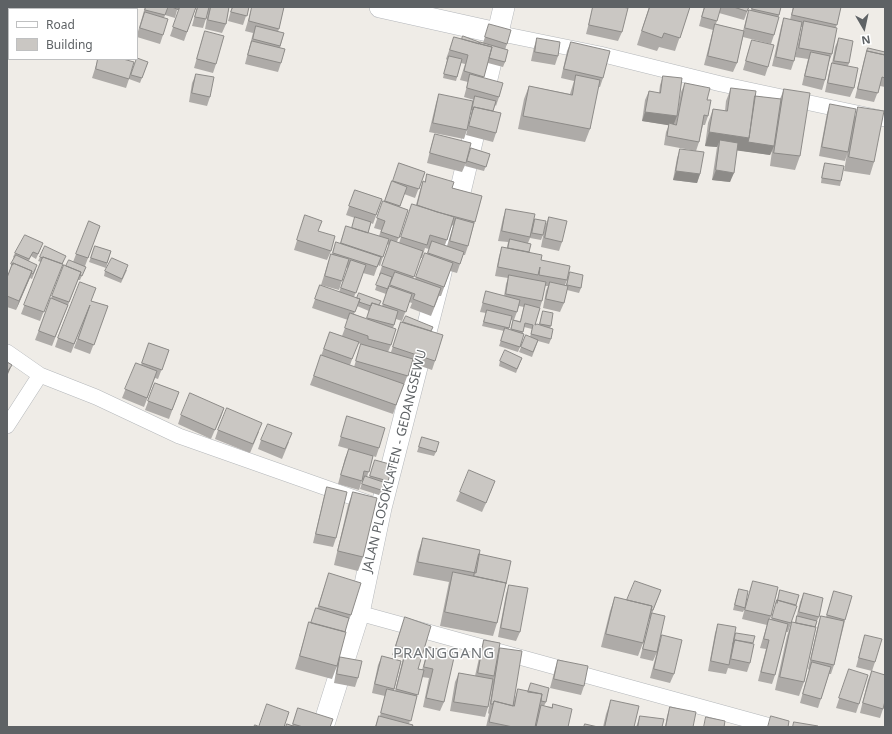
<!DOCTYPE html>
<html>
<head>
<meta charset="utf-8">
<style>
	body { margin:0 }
	#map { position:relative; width:892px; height:734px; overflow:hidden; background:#efece7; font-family:"Noto Sans",sans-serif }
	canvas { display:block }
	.frame { position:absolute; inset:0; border:8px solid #5e6265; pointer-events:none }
	.legend { position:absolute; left:8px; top:8px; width:130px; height:52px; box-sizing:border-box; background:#fff; border:1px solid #bfc0c1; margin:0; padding:5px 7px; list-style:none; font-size:12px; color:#5e6265 }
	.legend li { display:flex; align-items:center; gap:8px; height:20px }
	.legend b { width:20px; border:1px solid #bfc0c1 }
	.north { position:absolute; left:844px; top:8px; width:40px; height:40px; -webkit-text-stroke:3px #fff; paint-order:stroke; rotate:171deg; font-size:11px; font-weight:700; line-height:16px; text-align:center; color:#5e6265 }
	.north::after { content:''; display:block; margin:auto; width:14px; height:18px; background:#5e6265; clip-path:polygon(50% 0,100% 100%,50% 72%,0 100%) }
</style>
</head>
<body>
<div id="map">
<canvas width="892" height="734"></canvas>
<div class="frame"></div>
<ul class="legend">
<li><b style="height:5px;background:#fff"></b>Road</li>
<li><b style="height:11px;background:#cac7c3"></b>Building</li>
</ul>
<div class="north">N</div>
</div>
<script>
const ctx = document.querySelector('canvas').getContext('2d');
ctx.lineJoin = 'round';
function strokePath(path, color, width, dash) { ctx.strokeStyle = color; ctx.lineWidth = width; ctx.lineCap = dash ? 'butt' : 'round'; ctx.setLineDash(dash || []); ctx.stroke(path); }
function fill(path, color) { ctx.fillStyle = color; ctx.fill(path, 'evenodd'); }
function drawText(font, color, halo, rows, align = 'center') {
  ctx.font = font + ' "Noto Sans",sans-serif'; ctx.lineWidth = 3; ctx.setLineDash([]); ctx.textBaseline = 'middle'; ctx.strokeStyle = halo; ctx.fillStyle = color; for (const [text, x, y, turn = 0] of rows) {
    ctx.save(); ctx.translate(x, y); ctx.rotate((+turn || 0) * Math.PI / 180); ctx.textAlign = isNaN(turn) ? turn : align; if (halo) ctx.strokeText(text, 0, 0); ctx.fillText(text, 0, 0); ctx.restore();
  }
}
const street = new Path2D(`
	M 497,33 L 600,54 L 721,84 L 885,119
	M 7,352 L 40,375 L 96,397 L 179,436 L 369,503
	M 7,426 L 40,375
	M 359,613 L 774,727`);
const secondary = new Path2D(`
	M 380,7 L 497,33
	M 323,727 L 359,613 L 381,508 L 438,285 L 504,7`);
strokePath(street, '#b4b7ba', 16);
strokePath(secondary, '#b3b6ba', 22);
strokePath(street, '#fff', 15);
strokePath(secondary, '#fff', 21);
fill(new Path2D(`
	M 7,7 L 9,9 L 9,47 L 8,49 L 7,49 Z
	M 145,7 L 196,7 L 184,41 L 170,36 L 179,10 L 177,10 L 175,18 L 165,15 L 164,18 L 163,35 L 160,44 L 137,37 L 137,35 Z
	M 197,7 L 229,7 L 226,24 L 222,33 L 205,29 L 208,12 L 203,28 L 192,26 Z
	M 232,7 L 249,7 L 243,25 L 228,21 Z
	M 252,7 L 284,7 L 278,32 L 284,33 L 280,48 L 281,63 L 278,72 L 245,64 L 253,33 L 245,31 Z
	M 593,7 L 622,7 L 622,32 L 618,41 L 586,34 Z
	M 649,7 L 690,7 L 675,51 L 659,47 L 657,51 L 637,45 Z
	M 704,7 L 749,7 L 744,20 L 719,13 L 716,24 L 743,31 L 746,19 L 749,10 L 751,10 L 752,7 L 781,7 L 774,35 L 771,44 L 743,37 L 737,63 L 733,72 L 704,65 L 713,30 L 699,26 Z
	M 793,7 L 841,7 L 836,27 L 832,54 L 829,62 L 825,80 L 822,90 L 802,85 L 808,59 L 795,57 L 802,27 L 801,27 L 794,61 L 791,70 L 772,66 L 781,27 L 784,18 L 790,20 Z
	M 489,24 L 507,44 L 505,49 L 505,62 L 503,67 L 488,63 L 483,78 L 499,97 L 496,106 L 495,105 L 493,111 L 496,133 L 493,142 L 466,135 L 471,115 L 470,114 L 467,130 L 464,139 L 429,132 L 436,103 L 439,94 L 471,113 L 474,100 L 464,97 L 468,82 L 460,80 L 465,64 L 461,63 L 456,81 L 443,78 L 447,60 L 446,59 L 454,37 L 480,44 L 483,43 Z
	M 205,31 L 216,64 L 213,73 L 194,68 L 202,40 Z
	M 537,38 L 558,56 L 555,65 L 531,61 L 534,47 Z
	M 839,38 L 849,63 L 848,66 L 854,88 L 850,97 L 825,92 L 829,72 L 832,63 L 835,47 Z
	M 752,40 L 768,67 L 765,76 L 743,70 L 749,49 Z
	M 571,42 L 603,78 L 600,87 L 598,87 L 590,129 L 585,142 L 518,129 L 524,99 L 529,86 L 570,94 L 574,81 L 561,78 L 567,51 Z
	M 868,48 L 885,52 L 885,87 L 880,86 L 874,102 L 855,98 L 864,60 Z
	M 98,59 L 123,59 L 129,79 L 126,88 L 92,78 Z
	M 137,59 L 148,62 L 140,83 L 129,79 Z
	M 196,74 L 210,97 L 207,106 L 189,102 L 192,83 Z
	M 663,76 L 677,115 L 681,92 L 685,83 L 707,100 L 708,116 L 705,125 L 703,125 L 699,142 L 696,151 L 664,145 L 666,132 L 669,125 L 642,121 L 645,100 L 649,91 L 659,93 L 660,85 Z
	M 731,88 L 755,96 L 780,99 L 784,89 L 800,156 L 795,170 L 770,166 L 772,151 L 770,155 L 737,150 L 730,182 L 712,180 L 717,147 L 705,146 L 708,123 L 713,109 L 725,111 L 726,101 Z
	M 830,104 L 855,117 L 858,107 L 874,162 L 870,175 L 844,171 L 847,154 L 845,161 L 819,156 L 827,113 Z
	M 435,134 L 466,163 L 462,172 L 427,163 L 432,143 Z
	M 471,148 L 490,154 L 484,171 L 465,166 Z
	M 680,149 L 700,174 L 697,183 L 673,180 L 677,158 Z
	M 399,163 L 425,172 L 415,198 L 404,194 L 400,207 L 408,210 L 397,242 L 399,243 L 412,204 L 416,205 L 420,190 L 423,181 L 425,182 L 427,174 L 452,188 L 482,196 L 468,246 L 465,255 L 463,255 L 457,273 L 450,271 L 441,296 L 439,296 L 431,316 L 410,308 L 412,303 L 409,302 L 402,321 L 396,319 L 393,328 L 391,345 L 388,352 L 391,352 L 401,322 L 431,331 L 435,361 L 432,370 L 412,363 L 404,385 L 403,385 L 393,414 L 310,385 L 330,332 L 342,336 L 348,320 L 312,308 L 320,285 L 339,292 L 348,268 L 346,267 L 339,290 L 321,285 L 328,263 L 331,254 L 332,254 L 336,242 L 340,244 L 346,226 L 352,228 L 355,218 L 346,215 L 355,190 L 382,199 L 373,224 L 371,223 L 368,233 L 379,236 L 381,230 L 374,228 L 383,201 L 384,202 L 392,181 L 393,182 ZM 452,225 L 453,226 L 447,246 L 445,245 ZM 387,244 L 389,245 L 379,275 L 380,276 L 375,290 L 386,294 L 391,280 L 392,280 L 390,287 L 389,286 L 382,306 L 354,297 L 363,273 L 374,276 L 378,265 L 380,266 ZM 425,248 L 429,249 L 427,254 L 425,253 L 415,279 L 413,278 L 420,258 L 422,258 ZM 357,306 L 369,311 L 367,319 L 354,314 ZM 358,343 L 361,344 L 354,367 L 350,365 Z
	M 825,163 L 841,181 L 840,186 L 821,183 L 823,168 Z
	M 506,209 L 533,223 L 535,219 L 543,235 L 541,240 L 530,238 L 528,243 L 529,252 L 541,260 L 567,280 L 565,285 L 566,285 L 570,272 L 581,288 L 579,293 L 567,290 L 564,303 L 560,312 L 543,308 L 546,291 L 548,286 L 545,286 L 542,301 L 540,308 L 535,325 L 539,325 L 543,311 L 551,326 L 550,328 L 551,339 L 549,344 L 538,341 L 532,357 L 519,352 L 526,335 L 530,337 L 532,329 L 524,327 L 520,347 L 518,352 L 499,346 L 504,331 L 482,326 L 486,313 L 480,312 L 486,291 L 504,296 L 506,284 L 508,278 L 495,276 L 499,256 L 502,247 L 507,248 L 508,242 L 498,241 L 503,218 ZM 519,306 L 524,307 L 520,321 L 514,320 ZM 511,320 L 513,320 L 510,330 L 509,329 Z
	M 305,215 L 318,231 L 331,251 L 327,260 L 294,250 Z
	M 549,217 L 562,242 L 559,251 L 541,247 L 545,226 Z
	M 89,221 L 100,226 L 85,266 L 84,271 L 80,280 L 78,280 L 52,346 L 35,340 L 64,265 L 66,266 L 73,262 Z
	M 95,246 L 111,251 L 106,268 L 89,262 Z
	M 41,248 L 36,259 L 31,256 L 29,261 L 36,269 L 32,279 L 30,278 L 16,310 L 7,307 L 7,278 L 14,258 L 13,257 L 15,253 Z
	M 40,257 L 64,260 L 40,321 L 21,314 L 41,262 L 38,261 Z
	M 127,270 L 121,283 L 104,276 L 105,271 Z
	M 91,301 L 108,306 L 90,354 L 74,348 L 86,315 L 71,353 L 55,347 L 58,338 Z
	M 149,343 L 169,350 L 158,379 L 155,378 L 144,407 L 122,398 L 136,363 L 141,365 Z
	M 522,358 L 516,373 L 499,366 L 500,361 Z
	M 155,383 L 179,392 L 169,419 L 145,410 Z
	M 224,408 L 211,439 L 178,424 L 181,415 Z
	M 347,416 L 379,448 L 376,457 L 373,456 L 367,477 L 369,478 L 375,460 L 388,481 L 387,485 L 385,485 L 382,496 L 360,489 L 363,480 L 362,480 L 359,490 L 338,484 L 345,458 L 349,449 L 363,453 L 338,446 Z
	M 218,430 L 259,432 L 250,453 L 215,439 Z
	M 422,437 L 436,452 L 434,456 L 417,452 Z
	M 261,440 L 289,442 L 282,459 L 258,449 Z
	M 327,487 L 336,538 L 333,547 L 313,543 L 324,497 Z
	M 491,490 L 482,512 L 456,501 L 460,492 Z
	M 353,492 L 363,557 L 358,571 L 334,565 L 348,505 Z
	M 423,538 L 479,554 L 506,584 L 497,623 L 493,636 L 440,626 L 449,582 L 413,575 L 418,552 Z
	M 329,573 L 351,615 L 347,624 L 337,666 L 332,679 L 295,669 L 305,636 L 309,622 L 311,623 L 316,608 L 317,609 Z
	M 753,581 L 771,616 L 770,619 L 771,620 L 780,590 L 791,623 L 788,632 L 786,632 L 775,675 L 772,684 L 758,681 L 766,649 L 760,648 L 767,625 L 742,619 L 750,590 Z
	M 509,585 L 520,632 L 516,641 L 498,637 L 506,594 Z
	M 739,589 L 745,608 L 743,612 L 733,610 L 737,594 Z
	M 661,590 L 650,619 L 649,619 L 643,643 L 638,656 L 601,647 L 610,611 L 615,597 L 627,600 Z
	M 834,591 L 845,620 L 844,625 L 834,665 L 831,674 L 829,674 L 818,708 L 800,703 L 809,670 L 808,669 L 818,625 L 821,616 L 826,617 Z
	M 804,593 L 819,617 L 817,621 L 804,682 L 799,696 L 775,690 L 787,636 L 792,622 L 795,623 L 800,602 Z
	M 652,613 L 657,652 L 653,661 L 640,658 L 649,622 Z
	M 405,617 L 418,669 L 422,670 L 426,656 L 429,647 L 444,702 L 440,711 L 423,707 L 429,678 L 422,677 L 409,724 L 412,727 L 375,727 L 379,716 L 380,716 L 385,696 L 372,693 L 378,665 L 382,656 L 401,661 L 394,691 L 395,691 L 403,658 L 392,655 Z
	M 718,624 L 735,635 L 750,663 L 747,672 L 728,668 L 726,674 L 708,671 L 715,633 Z
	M 662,635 L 674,674 L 670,683 L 650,678 L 659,644 Z
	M 865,635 L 875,662 L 872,671 L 856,667 L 862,644 Z
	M 484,640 L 499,652 L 500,648 L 514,701 L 518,689 L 528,692 L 531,683 L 546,702 L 544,706 L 552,707 L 553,704 L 568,727 L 486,727 L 489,714 L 488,713 L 493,684 L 488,707 L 485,717 L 450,711 L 455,682 L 459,673 L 475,676 L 481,649 Z
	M 340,657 L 358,678 L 355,687 L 334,683 L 337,666 Z
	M 558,660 L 584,686 L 581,695 L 550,688 L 555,669 Z
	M 849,669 L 859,704 L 856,713 L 836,708 Z
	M 872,671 L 883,709 L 880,718 L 860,713 L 868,680 Z
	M 611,700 L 634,727 L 603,727 L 606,714 Z
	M 670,707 L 693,727 L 665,727 L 667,716 Z
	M 298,708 L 330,727 L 286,727 L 292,726 Z
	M 640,716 L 662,727 L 636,727 Z`), '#aeaba8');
fill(new Path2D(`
	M 645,112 L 677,116 L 673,126 L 642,121 Z
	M 709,132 L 749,138 L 774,146 L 770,155 L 719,148 L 720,140 L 717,147 L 705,146 Z
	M 716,170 L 734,173 L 730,182 L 712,180 Z
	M 676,171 L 700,174 L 697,183 L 673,180 Z
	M 32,271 L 29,280 L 16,310 L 19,301 Z
	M 12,365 L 8,374 L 7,376 L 7,372 Z
	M 224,408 L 221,417 L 211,439 L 215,430 Z
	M 495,481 L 491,490 L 482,512 L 486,503 Z`), '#8d8b88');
const building = new Path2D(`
	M 7,7 L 26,7 L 25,9 L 9,9 L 9,16 L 7,15 Z
	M 46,7 L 64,7 L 63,9 L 45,9 Z
	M 67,7 L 92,7 L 91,9 L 73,9 Z
	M 146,7 L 168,7 L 165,15 L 145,10 Z
	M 172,7 L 178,7 L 178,9 Z
	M 180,7 L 196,7 L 187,32 L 173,27 Z
	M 198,7 L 209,7 L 206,19 L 195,17 Z
	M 211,7 L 229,7 L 226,24 L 208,20 Z
	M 233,7 L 249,7 L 247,16 L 231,12 Z
	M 252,7 L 284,7 L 279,29 L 249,21 Z
	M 593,7 L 622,7 L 628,8 L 622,32 L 589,25 Z
	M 650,7 L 690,7 L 680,38 L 664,33 L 662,38 L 642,31 Z
	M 705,7 L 721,7 L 717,21 L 702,17 Z
	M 734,7 L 749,7 L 747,11 Z
	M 753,7 L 781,7 L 779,15 L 752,9 Z
	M 794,7 L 841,7 L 837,25 L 792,15 Z
	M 749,10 L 779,17 L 774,35 L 745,28 Z
	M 145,12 L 168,19 L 163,35 L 140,28 Z
	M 7,18 L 9,19 L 9,39 L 7,39 Z
	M 784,18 L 802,22 L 794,61 L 776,57 Z
	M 804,21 L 837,28 L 832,54 L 799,48 Z
	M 489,24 L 511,30 L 507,44 L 485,37 Z
	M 715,24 L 744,31 L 737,63 L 708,56 Z
	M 256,26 L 284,33 L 280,46 L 253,39 Z
	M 205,31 L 224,36 L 216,64 L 197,59 Z
	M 463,36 L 479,42 L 479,44 L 462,39 Z
	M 454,37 L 492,47 L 484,77 L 464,71 L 468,55 L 450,50 Z
	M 537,38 L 560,42 L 558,56 L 535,52 Z
	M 839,38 L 853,41 L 849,63 L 834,61 Z
	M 752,40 L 774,45 L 768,67 L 746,61 Z
	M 252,41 L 285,49 L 281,63 L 248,55 Z
	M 480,42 L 508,50 L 505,62 L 489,58 L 492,47 L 480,44 Z
	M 571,42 L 610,51 L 603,78 L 564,69 Z
	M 868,48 L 885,52 L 885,55 L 867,51 Z
	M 867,51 L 885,55 L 885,78 L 882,77 L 878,93 L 858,89 Z
	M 811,52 L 830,56 L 825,80 L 805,76 Z
	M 449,56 L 462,59 L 457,77 L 444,74 Z
	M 137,58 L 148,62 L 142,78 L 131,75 Z
	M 98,59 L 123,59 L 134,62 L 129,79 L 96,69 Z
	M 832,63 L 858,68 L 854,88 L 828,83 Z
	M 196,74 L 214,77 L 210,97 L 192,93 Z
	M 470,74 L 503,83 L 499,97 L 467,88 Z
	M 576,75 L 600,80 L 590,129 L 523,116 L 529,86 L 572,95 Z
	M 663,76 L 682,78 L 677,116 L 645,112 L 649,91 L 660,93 Z
	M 685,83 L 710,88 L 707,100 L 711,100 L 708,116 L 704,115 L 699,142 L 667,136 L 669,123 L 676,125 Z
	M 731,88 L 756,91 L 749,138 L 709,132 L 713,109 L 727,111 Z
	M 784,89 L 810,93 L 800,156 L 774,153 Z
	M 439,94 L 473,101 L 467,130 L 433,123 Z
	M 475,96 L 496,101 L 493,111 L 474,107 L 473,110 L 472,110 Z
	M 755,96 L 781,99 L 774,146 L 748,142 L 749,138 Z
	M 830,104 L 856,109 L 848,152 L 822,147 Z
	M 474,107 L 501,113 L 496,133 L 469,126 Z
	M 858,107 L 884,111 L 874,162 L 849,157 Z
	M 435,134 L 471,143 L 466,163 L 430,153 Z
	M 720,140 L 738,143 L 734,173 L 716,170 Z
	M 471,148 L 490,154 L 486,167 L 467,161 Z
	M 680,149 L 704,152 L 700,174 L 676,171 Z
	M 399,163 L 425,172 L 419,189 L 393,181 Z
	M 825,163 L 844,166 L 841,181 L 822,178 Z
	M 427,174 L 454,182 L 452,188 L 482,196 L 475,222 L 437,212 L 417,205 L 423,181 L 425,182 Z
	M 392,181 L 407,187 L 400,206 L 385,201 Z
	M 355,190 L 382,199 L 376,215 L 349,206 Z
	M 383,201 L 408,210 L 399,238 L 381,232 L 385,221 L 377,218 Z
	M 412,204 L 454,217 L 447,240 L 430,235 L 427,245 L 401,237 Z
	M 506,209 L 535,214 L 530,237 L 502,231 Z
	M 305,215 L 322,221 L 318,231 L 335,236 L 331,251 L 297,240 Z
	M 355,217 L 371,222 L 368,233 L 352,228 Z
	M 549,217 L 567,221 L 562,242 L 545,238 Z
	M 456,218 L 474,223 L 468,246 L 450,241 Z
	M 535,219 L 546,221 L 543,235 L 532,233 Z
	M 89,221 L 100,226 L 88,258 L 76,254 Z
	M 346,226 L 389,239 L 383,257 L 341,243 Z
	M 25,235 L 43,243 L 38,254 L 33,252 L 29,259 L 15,253 Z
	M 510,239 L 531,244 L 529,252 L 508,248 Z
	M 391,240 L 423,251 L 414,277 L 382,266 Z
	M 432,241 L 464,252 L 460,264 L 428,253 Z
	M 336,242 L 381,257 L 377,267 L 333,253 Z
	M 45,246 L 66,256 L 62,264 L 43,257 L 43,258 L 40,257 Z
	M 95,246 L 111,251 L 107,263 L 91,258 Z
	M 502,247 L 542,255 L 541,260 L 570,266 L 567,280 L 539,275 L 540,267 L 538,275 L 498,267 Z
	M 425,253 L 453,263 L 444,287 L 416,277 Z
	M 331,254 L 349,259 L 342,281 L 325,276 Z
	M 16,255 L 37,265 L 33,274 L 31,273 L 32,271 L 13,263 L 13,265 L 11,264 Z
	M 43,257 L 63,264 L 44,312 L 24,305 Z
	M 112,258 L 128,265 L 122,279 L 105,271 Z
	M 69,260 L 86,267 L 82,276 L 80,275 L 81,272 L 66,266 Z
	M 351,260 L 366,265 L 356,293 L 341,288 Z
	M 13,263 L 32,271 L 19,301 L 7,296 L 7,278 Z
	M 64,265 L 81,272 L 69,302 L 52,296 Z
	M 395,272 L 441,288 L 434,307 L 413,299 L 415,294 L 390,285 Z
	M 570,272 L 583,275 L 581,288 L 567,285 Z
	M 381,273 L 392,277 L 388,289 L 376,285 Z
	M 509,275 L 546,282 L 542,301 L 506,294 Z
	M 80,282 L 96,288 L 91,301 L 108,306 L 94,345 L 78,339 L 90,305 L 74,344 L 58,338 Z
	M 550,282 L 568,286 L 564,303 L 546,299 Z
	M 320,285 L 360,299 L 355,312 L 315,299 Z
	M 389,286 L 412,294 L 406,312 L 383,304 Z
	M 486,291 L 520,300 L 517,312 L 483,303 Z
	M 359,293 L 381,301 L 379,305 L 372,303 L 371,306 L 359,302 L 360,299 L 357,298 Z
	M 51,298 L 68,305 L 55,337 L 39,331 Z
	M 372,303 L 398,311 L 394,325 L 367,318 Z
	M 525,304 L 540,308 L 535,325 L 537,324 L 553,329 L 551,339 L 531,334 L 533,325 L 525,323 L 523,332 L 511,329 L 513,320 L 520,322 Z
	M 487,310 L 512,316 L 509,328 L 484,322 Z
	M 543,311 L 553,313 L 551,326 L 540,324 Z
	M 350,313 L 396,329 L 391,345 L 368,339 L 368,336 L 345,328 Z
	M 406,316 L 433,327 L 431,331 L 403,322 Z
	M 401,322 L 443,335 L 435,361 L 393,347 Z
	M 505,328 L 524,334 L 520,347 L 501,341 Z
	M 330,332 L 359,342 L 352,359 L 324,349 Z
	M 526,335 L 538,340 L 533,352 L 521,347 Z
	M 149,343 L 169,350 L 162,370 L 142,363 Z
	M 361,344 L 413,359 L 408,376 L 356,361 Z
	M 505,350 L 522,358 L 517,369 L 500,361 Z
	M 321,355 L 404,384 L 396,405 L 314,376 Z
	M 7,362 L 12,365 L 7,372 Z
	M 136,363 L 157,371 L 147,398 L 125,389 Z
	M 155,383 L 179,392 L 172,410 L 148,401 Z
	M 190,393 L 224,408 L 215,430 L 181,415 Z
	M 227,408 L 262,423 L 253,444 L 218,430 Z
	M 347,416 L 385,428 L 379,448 L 341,437 Z
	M 268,424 L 292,433 L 285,449 L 261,440 Z
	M 422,437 L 439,442 L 436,452 L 419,447 Z
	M 349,449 L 373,456 L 369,472 L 364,471 L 362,481 L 341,475 Z
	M 375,460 L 393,465 L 388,481 L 370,476 Z
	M 469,470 L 495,481 L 486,503 L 460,492 Z
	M 365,476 L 386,483 L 384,491 L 362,484 Z
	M 327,487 L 347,492 L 336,538 L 316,534 Z
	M 353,492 L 377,498 L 363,557 L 338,551 Z
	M 423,538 L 480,550 L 476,573 L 418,562 Z
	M 479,554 L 511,561 L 506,584 L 505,584 L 506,583 L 474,576 Z
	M 453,572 L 506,583 L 497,623 L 445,612 Z
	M 329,573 L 361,583 L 351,615 L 319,606 Z
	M 635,581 L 661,590 L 653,610 L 651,610 L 652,606 L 627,600 Z
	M 753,581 L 778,587 L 771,616 L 745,610 Z
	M 509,585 L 528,588 L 520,632 L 501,628 Z
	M 739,589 L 748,591 L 745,608 L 735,605 Z
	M 780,590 L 799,595 L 796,605 L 777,600 L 777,603 Z
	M 834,591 L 852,596 L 845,620 L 827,615 Z
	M 804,593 L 823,598 L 819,617 L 799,612 Z
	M 615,597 L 652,606 L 643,643 L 606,634 Z
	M 777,600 L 797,606 L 791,623 L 772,618 Z
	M 316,608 L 349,618 L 345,632 L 311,623 Z
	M 652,613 L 665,616 L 657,652 L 643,649 Z
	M 797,616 L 817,621 L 815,627 L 796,623 Z
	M 821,616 L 844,621 L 834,665 L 811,660 Z
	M 405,617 L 431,626 L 418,669 L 424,670 L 418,695 L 396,689 L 406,650 L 410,650 L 396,646 Z
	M 769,619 L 788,624 L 775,675 L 761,672 L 769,640 L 764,639 Z
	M 309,622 L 346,632 L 337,666 L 300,656 Z
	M 792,622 L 816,627 L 804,682 L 780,677 Z
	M 718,624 L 736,627 L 729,665 L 711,661 Z
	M 736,633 L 755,636 L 753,643 L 735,640 L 733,644 Z
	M 662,635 L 682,640 L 674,674 L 654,669 Z
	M 865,635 L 882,639 L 875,662 L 859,658 Z
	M 484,640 L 500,643 L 494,676 L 478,673 Z
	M 735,640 L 754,644 L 750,663 L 731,659 Z
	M 429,647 L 455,653 L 444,702 L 426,698 L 433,669 L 424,667 Z
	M 500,648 L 522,651 L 513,706 L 494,701 L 493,704 L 491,704 Z
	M 382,656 L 401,661 L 394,689 L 375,684 Z
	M 340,657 L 362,661 L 358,678 L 337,674 Z
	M 558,660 L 588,666 L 584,686 L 554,679 Z
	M 812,662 L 831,667 L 821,699 L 803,694 Z
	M 849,669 L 868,675 L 859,704 L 839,698 Z
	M 872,671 L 885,675 L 885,701 L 883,709 L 863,703 Z
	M 459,673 L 493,679 L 488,707 L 454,702 Z
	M 531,683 L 549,688 L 546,702 L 541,701 L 542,694 L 528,692 Z
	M 387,689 L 417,696 L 411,721 L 381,713 Z
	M 518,689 L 542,694 L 535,727 L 513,727 L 489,722 L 494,701 L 514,706 Z
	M 611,700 L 639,706 L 634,727 L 605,727 Z
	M 267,704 L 289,712 L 284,727 L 259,727 Z
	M 553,704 L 572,709 L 568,727 L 536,727 L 541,705 L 552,708 Z
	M 670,707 L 696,712 L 693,727 L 666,727 Z
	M 298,708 L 333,719 L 330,727 L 303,727 L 293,724 Z
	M 379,716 L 413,725 L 412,727 L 376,727 Z
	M 640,716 L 664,719 L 662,727 L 638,727 Z
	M 771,716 L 789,721 L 788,727 L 768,727 Z
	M 706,717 L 725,721 L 724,727 L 704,727 Z
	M 794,722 L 818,726 L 818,727 L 793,727 Z
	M 287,724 L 296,727 L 286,727 Z
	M 585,724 L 598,727 L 584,727 Z
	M 255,725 L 260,727 L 254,727 Z`);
fill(building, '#cac7c3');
strokePath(building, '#8d8b88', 1);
drawText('13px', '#5e6265', '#fff', [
	["JALAN PLOSOKLATEN - GEDANGSEWU",395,461,-76]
]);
ctx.letterSpacing = '1px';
drawText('15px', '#707477', '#fff', [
	["PRANGGANG",444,654]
]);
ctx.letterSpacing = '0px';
</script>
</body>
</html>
